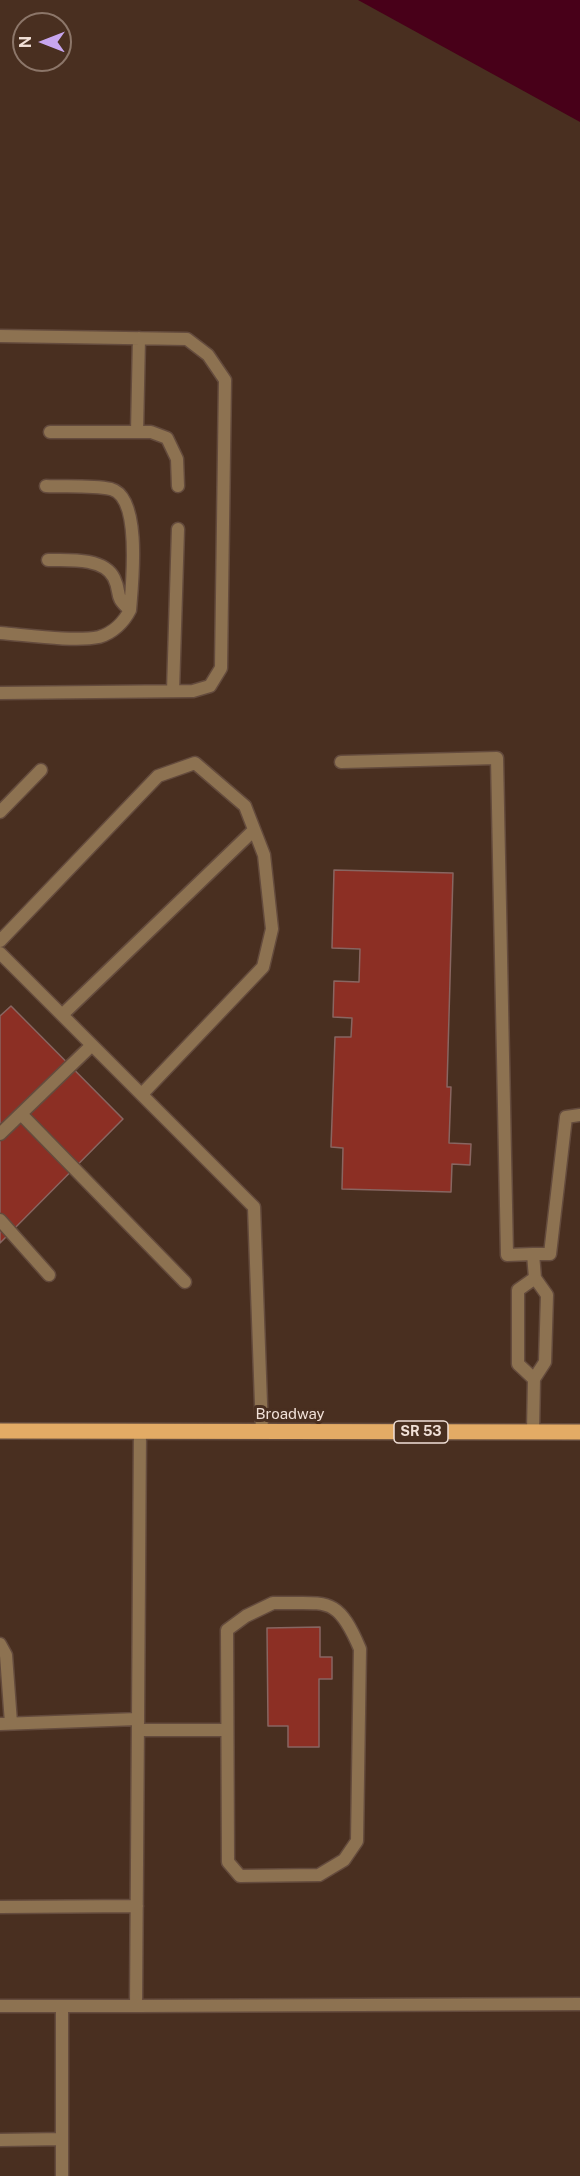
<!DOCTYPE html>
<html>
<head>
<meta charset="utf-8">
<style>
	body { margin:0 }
	#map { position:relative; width:580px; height:2176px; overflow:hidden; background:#492f20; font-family:"Public Sans",sans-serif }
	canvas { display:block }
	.north { position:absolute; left:12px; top:12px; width:60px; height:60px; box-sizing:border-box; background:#492f20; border:2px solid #8c7669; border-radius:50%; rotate:270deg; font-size:16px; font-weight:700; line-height:24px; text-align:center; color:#f1e0d7 }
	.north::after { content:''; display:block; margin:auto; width:21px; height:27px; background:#c8a6ef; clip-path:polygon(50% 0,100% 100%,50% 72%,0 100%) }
</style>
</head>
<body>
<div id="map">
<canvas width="580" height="2176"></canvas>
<div class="north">N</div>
</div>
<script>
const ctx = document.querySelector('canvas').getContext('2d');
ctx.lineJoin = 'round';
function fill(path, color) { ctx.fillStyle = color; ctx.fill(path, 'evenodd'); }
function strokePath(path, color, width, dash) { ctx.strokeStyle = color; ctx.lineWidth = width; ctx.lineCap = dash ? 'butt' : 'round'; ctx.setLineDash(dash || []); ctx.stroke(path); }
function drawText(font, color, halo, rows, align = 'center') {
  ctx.font = font + ' "Public Sans",sans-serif'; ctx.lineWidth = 6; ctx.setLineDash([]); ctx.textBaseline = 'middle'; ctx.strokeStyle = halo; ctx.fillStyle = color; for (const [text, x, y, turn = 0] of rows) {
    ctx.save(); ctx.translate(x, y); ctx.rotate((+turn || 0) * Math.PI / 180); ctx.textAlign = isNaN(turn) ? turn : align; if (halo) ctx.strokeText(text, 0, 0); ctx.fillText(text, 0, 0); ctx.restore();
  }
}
fill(new Path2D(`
	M 358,0 L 580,0 L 580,122 Z`), '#480019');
const building = new Path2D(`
	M 334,870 L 453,873 L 447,1087 L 451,1087 L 449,1143 L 471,1144 L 470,1165 L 452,1164 L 451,1192 L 342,1189 L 343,1148 L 331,1147 L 335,1037 L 351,1037 L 352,1018 L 333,1017 L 334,981 L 359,982 L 360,949 L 332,948 Z
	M 11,1006 L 123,1119 L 0,1243 L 0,1016 Z
	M 320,1627 L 320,1657 L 332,1657 L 332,1679 L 319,1679 L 319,1747 L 288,1747 L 288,1726 L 268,1726 L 267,1628 Z`);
fill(building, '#8c2f24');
strokePath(building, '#886661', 1.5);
const lane = new Path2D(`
	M 0,336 L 187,339 L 208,355 L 225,380 L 221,668 L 210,686 L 193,691 L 0,693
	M 50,432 L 151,432 L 167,438 L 177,459 L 178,486
	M 137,432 L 139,338
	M 48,560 C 67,560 104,557 114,578 C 122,594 113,596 130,610
	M 0,633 C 26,635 75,642 99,637 C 113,633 124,622 130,610 C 132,585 142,497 111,489 C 91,485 66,487 46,486
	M 173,691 L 178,529
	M 341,762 L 497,758 L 507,1255 L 533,1254 L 535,1278 L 547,1295 L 545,1362 L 534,1379 L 533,1431
	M 0,812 L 41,770
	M 0,941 L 158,776 L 195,763 L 245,806 L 264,855 L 272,929 L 263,967 L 142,1094
	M 0,953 L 254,1207 L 262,1432
	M 62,1015 L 254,830
	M 21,1114 L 185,1282
	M 0,1134 L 91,1046
	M 0,1220 L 49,1275
	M 533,1254 L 550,1254 L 566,1117 L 580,1115
	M 534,1379 L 518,1364 L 518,1290 L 535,1278
	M 273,1603 C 327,1604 337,1594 360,1649 L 357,1841 L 344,1860 L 319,1875 L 240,1876 L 228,1862 L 227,1630 L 246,1616 Z
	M 0,1644 L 6,1655 L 11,1723
	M 0,1724 L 138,1719
	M 138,1730 L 227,1730
	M 0,1907 L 137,1906
	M 0,2006 L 136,2006 L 140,1431
	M 62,2006 L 62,2176
	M 136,2006 L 580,2004
	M 0,2140 L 62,2139`);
const primary = new Path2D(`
	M 0,1431 L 580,1432`);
strokePath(lane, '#644b3d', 15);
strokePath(primary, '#644b3d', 18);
strokePath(lane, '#8d7251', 12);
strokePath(primary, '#e3ab65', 15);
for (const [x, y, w] of [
	[421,1432,54]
]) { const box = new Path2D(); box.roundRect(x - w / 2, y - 11, w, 22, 4.5); ctx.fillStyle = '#492f20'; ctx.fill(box); strokePath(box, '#f1e0d7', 1.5); }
drawText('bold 14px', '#f1e0d7', null, [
	["SR 53",421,1432]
]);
drawText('15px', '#f1e0d7', '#492f20', [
	["Broadway",290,1414]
]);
</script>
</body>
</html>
